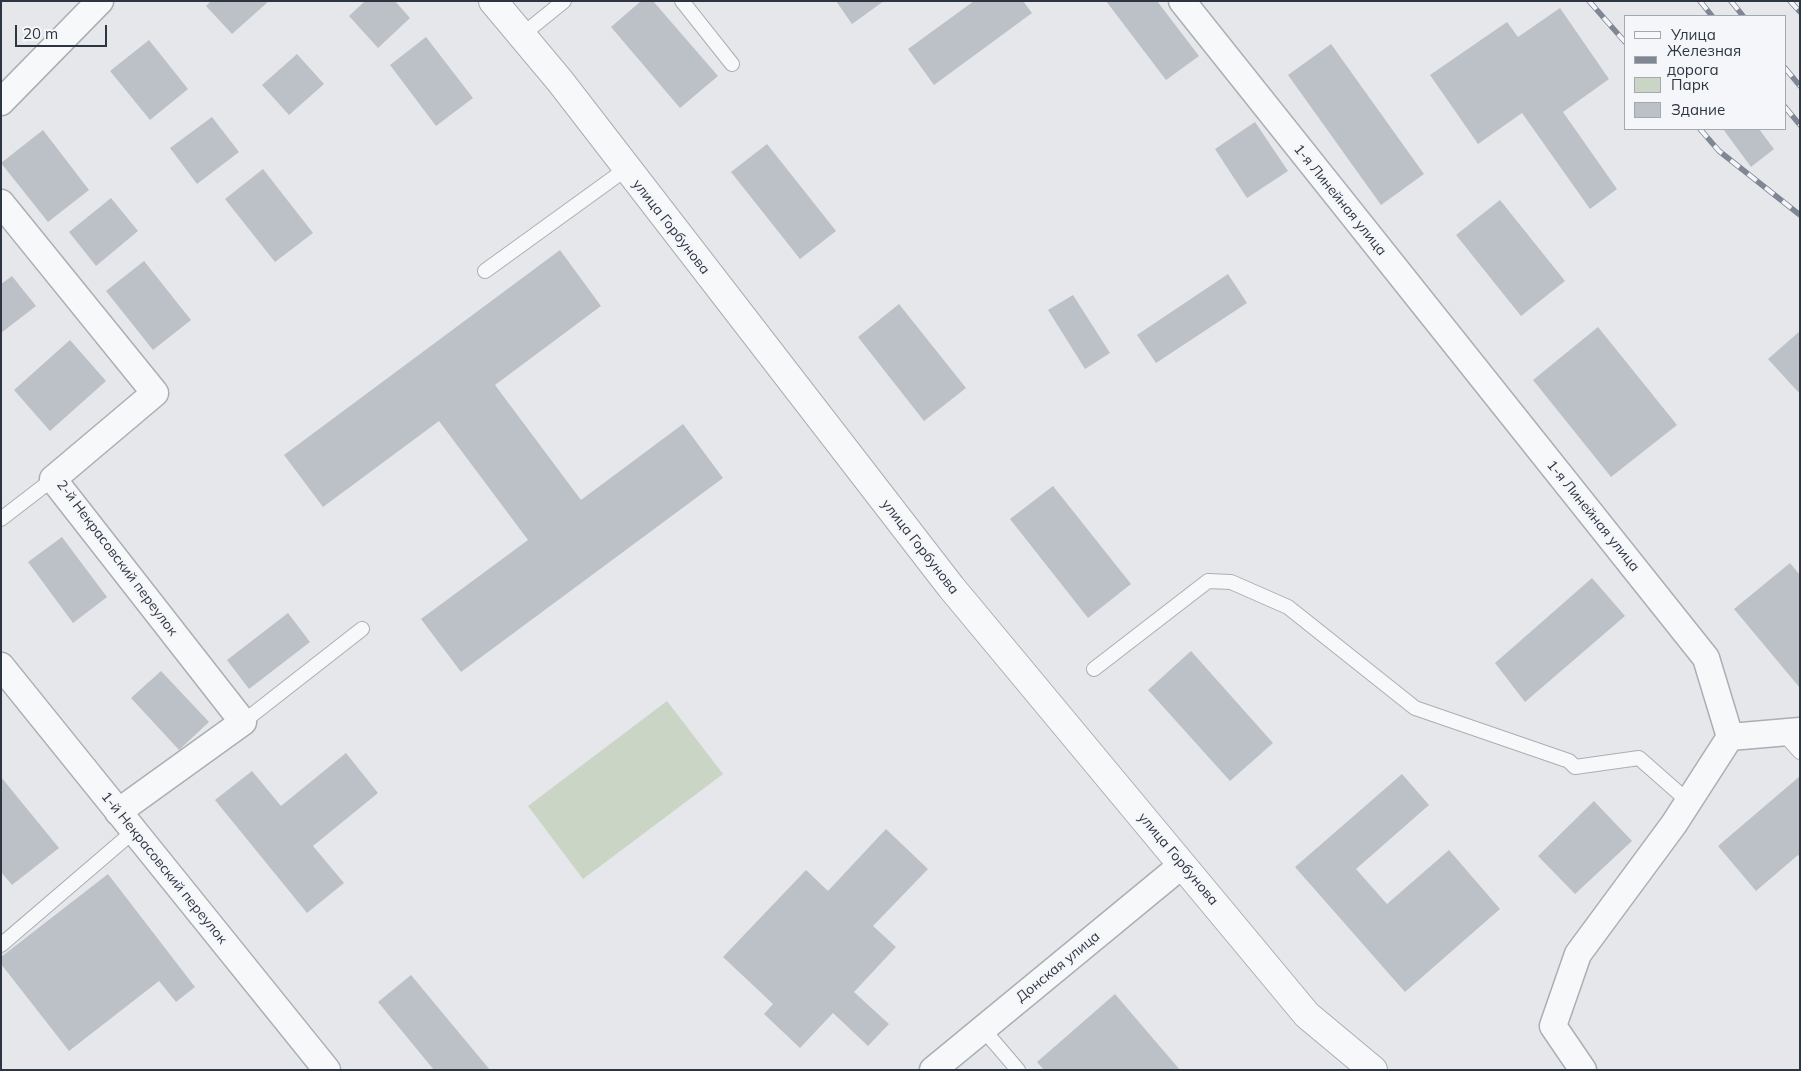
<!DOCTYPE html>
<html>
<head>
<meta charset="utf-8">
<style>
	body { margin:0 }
	#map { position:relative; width:1801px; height:1071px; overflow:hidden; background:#e5e7eb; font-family:Mulish,sans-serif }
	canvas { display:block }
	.frame { position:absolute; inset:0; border:2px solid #2d3543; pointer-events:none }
	.legend { position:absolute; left:1624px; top:15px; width:162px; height:115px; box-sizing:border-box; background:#f4f6f9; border:1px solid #a4a9b0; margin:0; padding:6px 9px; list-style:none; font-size:15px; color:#2d3543 }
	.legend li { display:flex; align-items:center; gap:10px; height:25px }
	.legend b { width:25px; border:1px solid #a4a9b0 }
	.scale { position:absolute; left:15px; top:25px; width:92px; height:22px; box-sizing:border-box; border:2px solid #2d3543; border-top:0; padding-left:6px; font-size:15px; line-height:18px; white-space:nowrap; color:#2d3543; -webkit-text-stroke:4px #f4f6f9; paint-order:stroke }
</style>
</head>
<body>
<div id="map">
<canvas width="1801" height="1071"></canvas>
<div class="frame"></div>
<ul class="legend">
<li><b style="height:6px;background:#f7f8fa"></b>Улица</li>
<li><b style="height:6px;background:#7f8794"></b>Железная дорога</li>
<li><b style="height:14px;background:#cad5c6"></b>Парк</li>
<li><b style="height:14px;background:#bcc1c8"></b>Здание</li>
</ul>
<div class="scale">20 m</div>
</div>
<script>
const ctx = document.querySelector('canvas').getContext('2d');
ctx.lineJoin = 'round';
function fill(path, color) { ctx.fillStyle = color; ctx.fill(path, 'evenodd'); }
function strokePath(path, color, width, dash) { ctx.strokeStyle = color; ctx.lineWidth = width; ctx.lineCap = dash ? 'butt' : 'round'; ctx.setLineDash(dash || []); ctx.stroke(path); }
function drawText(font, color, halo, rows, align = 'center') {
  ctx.font = font + ' Mulish,sans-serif'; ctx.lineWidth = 5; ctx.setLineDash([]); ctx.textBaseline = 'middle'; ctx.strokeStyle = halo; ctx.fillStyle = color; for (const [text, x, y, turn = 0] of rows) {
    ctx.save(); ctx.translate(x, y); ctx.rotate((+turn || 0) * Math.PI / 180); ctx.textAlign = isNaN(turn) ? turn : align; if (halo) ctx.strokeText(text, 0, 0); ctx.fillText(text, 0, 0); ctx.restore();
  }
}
fill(new Path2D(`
	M 667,701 L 723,774 L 583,879 L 528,806 Z`), '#cad5c6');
fill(new Path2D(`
	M 211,1 L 269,1 L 232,34 L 206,6 Z
	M 365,1 L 395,1 L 410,18 L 378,48 L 349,16 Z
	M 641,1 L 653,1 L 718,76 L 680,108 L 611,27 Z
	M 836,1 L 884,1 L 852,24 Z
	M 974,1 L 1023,1 L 1032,13 L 934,85 L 908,49 Z
	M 1106,1 L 1157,1 L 1199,56 L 1166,80 Z
	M 1560,8 L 1609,79 L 1563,112 L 1617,189 L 1590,209 L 1522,113 L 1478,144 L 1430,75 L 1507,22 L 1518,37 Z
	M 426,37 L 473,98 L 436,126 L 390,65 Z
	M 149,40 L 188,89 L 150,120 L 110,71 Z
	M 1331,44 L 1424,174 L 1381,205 L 1288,75 Z
	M 297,54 L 324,84 L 289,115 L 262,85 Z
	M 212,117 L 239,152 L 197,184 L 170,148 Z
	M 1255,122 L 1288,171 L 1247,198 L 1215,149 Z
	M 1723,129 L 1759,129 L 1774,149 L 1751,167 Z
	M 43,130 L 89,190 L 48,222 L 1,163 Z
	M 767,144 L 836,231 L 800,259 L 731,172 Z
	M 263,169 L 313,233 L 275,262 L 225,199 Z
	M 111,198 L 138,231 L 96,266 L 69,232 Z
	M 1500,200 L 1565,281 L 1521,316 L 1456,235 Z
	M 560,250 L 601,306 L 495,385 L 581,500 L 683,424 L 723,478 L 461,672 L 421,619 L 528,540 L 439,421 L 323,507 L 284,455 Z
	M 144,261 L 191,320 L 153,350 L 106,291 Z
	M 1228,274 L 1247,303 L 1156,363 L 1137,335 Z
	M 12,276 L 36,306 L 1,333 L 1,284 Z
	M 1073,295 L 1110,353 L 1085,369 L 1048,310 Z
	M 899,304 L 966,388 L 924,421 L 858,337 Z
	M 1598,327 L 1677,425 L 1611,477 L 1533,380 Z
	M 1800,331 L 1800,394 L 1768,359 Z
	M 70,340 L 106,381 L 50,431 L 14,390 Z
	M 1053,486 L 1131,584 L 1088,618 L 1010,519 Z
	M 62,537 L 107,597 L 73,623 L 28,562 Z
	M 1790,563 L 1800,575 L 1800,688 L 1734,609 Z
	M 1592,578 L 1625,616 L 1525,702 L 1495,663 Z
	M 288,613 L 310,642 L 249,689 L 227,660 Z
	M 1191,651 L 1273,743 L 1230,781 L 1148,690 Z
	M 161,671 L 209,722 L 179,750 L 131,698 Z
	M 346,753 L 378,793 L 313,846 L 344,883 L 307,913 L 215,800 L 252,771 L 281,806 Z
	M 1402,774 L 1429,805 L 1356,869 L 1387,904 L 1449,850 L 1500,909 L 1405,992 L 1295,867 Z
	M 1800,776 L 1800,857 L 1798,855 L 1756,891 L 1718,846 Z
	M 1,777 L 59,848 L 12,885 L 1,872 Z
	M 1594,801 L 1632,841 L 1575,894 L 1538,856 Z
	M 886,829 L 928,869 L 873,926 L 896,947 L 854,992 L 889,1024 L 868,1046 L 833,1013 L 800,1048 L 764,1014 L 773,1004 L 723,957 L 806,870 L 828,891 Z
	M 108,874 L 195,987 L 176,1002 L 159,981 L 69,1051 L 1,964 L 1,957 Z
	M 411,975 L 490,1070 L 434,1070 L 378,1002 Z
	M 1115,994 L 1180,1070 L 1044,1070 L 1037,1062 Z`), '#bcc1c8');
const service = new Path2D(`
	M 682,1 L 732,64
	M 522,35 L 564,1
	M 485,271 L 626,169
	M 1,519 L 53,479
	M 1094,669 L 1208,581 L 1231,582 L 1288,607 L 1415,708 L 1569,761 L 1575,767 L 1639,758 L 1689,802
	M 243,722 L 362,629
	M 1782,732 L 1800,752
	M 1,945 L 134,831
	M 983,1029 L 1018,1070`);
const minor = new Path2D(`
	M 1182,1 L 1706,658 L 1730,737 L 1674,824 L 1578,954 L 1553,1026 L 1583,1070
	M 1,102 L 100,1
	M 1,203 L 155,393 L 53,479 L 243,722 L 118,812
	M 1,666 L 327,1070
	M 1730,737 L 1800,731
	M 933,1070 L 1182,865`);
const tertiary = new Path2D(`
	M 493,1 L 560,81 L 951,587 L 1307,1015 L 1373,1070`);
strokePath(service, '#aaaeb5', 16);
strokePath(minor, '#aaaeb5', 29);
strokePath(tertiary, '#aaaeb5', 30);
strokePath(service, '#f7f8fa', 14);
strokePath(minor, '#f7f8fa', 26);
strokePath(tertiary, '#f7f8fa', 28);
const rail = new Path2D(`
	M 1589,1 L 1625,42
	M 1700,1 L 1712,16
	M 1731,1 L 1743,16
	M 1790,1 L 1800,12
	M 1785,68 L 1800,86
	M 1785,107 L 1800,125
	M 1700,129 L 1719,151 L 1800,215`);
strokePath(rail, '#7f8794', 5.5);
strokePath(rail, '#f4f6f9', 4, [11]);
drawText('14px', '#2d3543', '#f4f6f9', [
	["1-я Линейная улица",1340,200,51],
	["улица Горбунова",671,227,52],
	["1-я Линейная улица",1593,516,51],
	["улица Горбунова",920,547,52],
	["2-й Некрасовский переулок",117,558,53],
	["улица Горбунова",1178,859,50],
	["1-й Некрасовский переулок",164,868,51],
	["Донская улица",1058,967,-39]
]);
</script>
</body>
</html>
